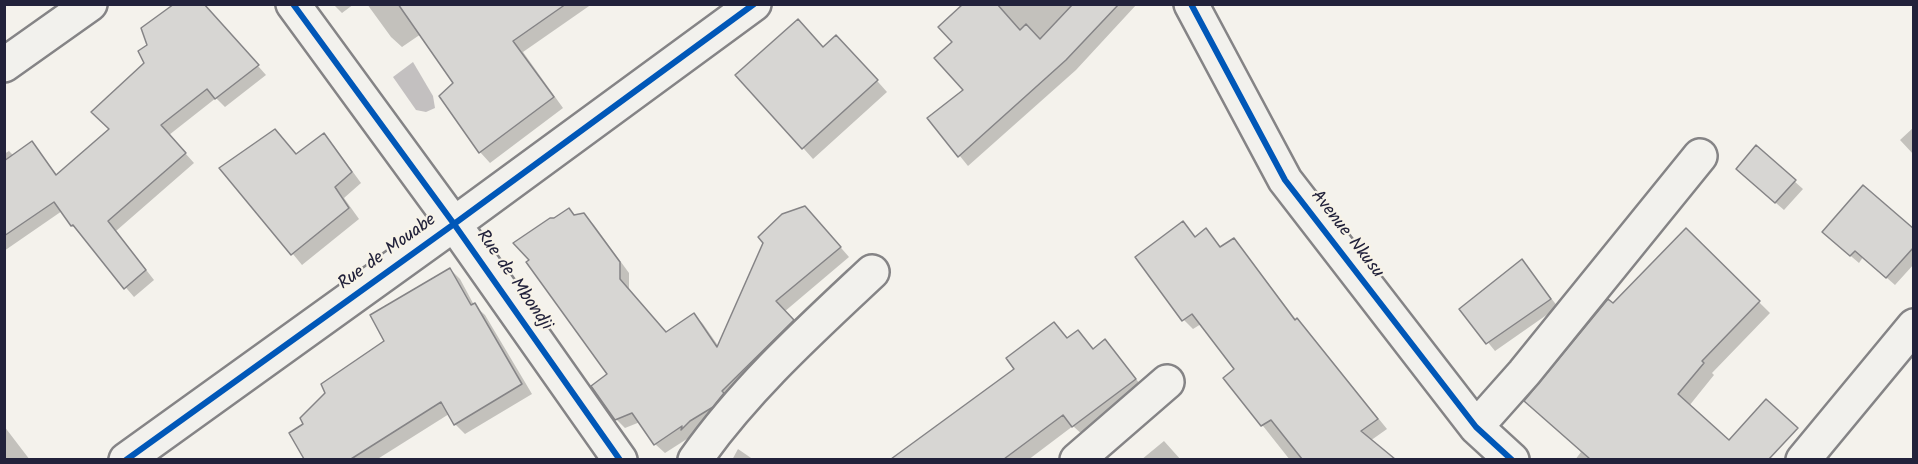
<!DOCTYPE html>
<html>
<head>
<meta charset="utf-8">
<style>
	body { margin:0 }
	#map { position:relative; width:1918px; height:464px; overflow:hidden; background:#f4f2ec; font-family:Kalam,sans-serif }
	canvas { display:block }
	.frame { position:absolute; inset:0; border:6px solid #22223b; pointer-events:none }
</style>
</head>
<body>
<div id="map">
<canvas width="1918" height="464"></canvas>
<div class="frame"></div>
</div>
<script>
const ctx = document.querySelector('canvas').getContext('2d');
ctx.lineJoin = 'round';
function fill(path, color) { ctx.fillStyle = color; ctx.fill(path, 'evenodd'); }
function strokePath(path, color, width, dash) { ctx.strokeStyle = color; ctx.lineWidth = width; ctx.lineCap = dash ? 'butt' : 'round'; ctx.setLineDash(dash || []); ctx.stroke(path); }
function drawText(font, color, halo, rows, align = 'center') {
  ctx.font = font + ' Kalam,sans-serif'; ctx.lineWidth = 4.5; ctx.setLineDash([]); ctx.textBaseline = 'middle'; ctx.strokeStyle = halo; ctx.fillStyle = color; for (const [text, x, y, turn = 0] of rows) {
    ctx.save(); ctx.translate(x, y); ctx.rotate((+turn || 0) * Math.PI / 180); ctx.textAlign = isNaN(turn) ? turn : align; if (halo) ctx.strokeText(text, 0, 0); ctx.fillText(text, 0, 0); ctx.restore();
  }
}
fill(new Path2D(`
	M 413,62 L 433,96 L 435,108 L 426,112 L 416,110 L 393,77 Z`), '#c3c0c0');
fill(new Path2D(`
	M 203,4 L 266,75 L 225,107 L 216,98 L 169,135 L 194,163 L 116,231 L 154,280 L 134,297 L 72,225 L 62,211 L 4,251 L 4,154 L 9,151 L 14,156 L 31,143 L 58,176 L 111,129 L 146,63 Z
	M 333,4 L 354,4 L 342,13 Z
	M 367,4 L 592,4 L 523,52 L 563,108 L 490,163 L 480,152 L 455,83 L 421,34 L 402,47 L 391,37 Z
	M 991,4 L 1137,4 L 1076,70 L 968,166 L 929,118 L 965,91 Z
	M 847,47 L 887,92 L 813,159 L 738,75 L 823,48 Z
	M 1914,127 L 1914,155 L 1900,140 Z
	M 275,130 L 297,155 L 324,135 L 334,146 L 361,183 L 344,198 L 359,219 L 302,265 L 222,168 Z
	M 1756,147 L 1803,189 L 1784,210 L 1746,177 Z
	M 584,215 L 594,225 L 629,273 L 629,290 L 667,333 L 694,314 L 703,324 L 719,347 L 815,218 L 849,257 L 784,312 L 802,331 L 692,438 L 690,437 L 665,453 L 655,444 L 640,422 L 625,428 L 616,419 L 609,375 L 574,216 Z
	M 1182,223 L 1196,238 L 1206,230 L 1222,248 L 1234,240 L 1243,250 L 1297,321 L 1307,330 L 1387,429 L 1370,441 L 1392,460 L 1290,460 L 1225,378 L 1236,370 L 1201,324 L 1193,329 L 1184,320 Z
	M 1686,230 L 1770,313 L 1712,373 L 1714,375 L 1689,406 L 1748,460 L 1575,460 L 1581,452 L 1526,401 L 1613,305 Z
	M 1914,231 L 1914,264 L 1895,285 L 1863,257 L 1859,263 L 1832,240 Z
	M 1522,261 L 1558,307 L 1495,351 L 1461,309 Z
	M 450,269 L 460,279 L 474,305 L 485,315 L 532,394 L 465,434 L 455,424 L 449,414 L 376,460 L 303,460 L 305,424 L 386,341 Z
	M 1054,324 L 1068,339 L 1078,332 L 1094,350 L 1105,341 L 1145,390 L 1084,436 L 1073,426 L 1028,460 L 893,460 L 1017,370 Z
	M 4,426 L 30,460 L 4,460 Z
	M 1164,441 L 1181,460 L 1141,460 Z
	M 738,449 L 754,460 L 732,460 Z`), '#0003');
const building = new Path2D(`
	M 174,4 L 204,4 L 259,65 L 215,99 L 207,89 L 161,125 L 186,153 L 108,221 L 146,270 L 124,289 L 73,225 L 71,226 L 54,202 L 4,236 L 4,161 L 32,141 L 56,175 L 109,129 L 91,112 L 144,63 L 138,51 L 147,45 L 141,28 Z
	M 398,4 L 566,4 L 513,41 L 554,97 L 479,153 L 439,96 L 453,83 Z
	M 963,4 L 997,4 L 1020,30 L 1026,24 L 1040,39 L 1073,4 L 1119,4 L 1066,60 L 958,157 L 927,118 L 963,90 L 934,58 L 952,42 L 938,27 Z
	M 798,19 L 823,47 L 836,35 L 878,80 L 802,149 L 735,75 Z
	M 275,129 L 296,154 L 324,133 L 352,172 L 335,187 L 349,208 L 291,255 L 219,168 Z
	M 1756,145 L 1796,180 L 1775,203 L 1736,169 Z
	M 1863,185 L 1914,229 L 1914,247 L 1886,278 L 1855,251 L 1850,256 L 1822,232 Z
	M 805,206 L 841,247 L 776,301 L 794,320 L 722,391 L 724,393 L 713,407 L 690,421 L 681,430 L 682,426 L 654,445 L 632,413 L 615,420 L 591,386 L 607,374 L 526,262 L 529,260 L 513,243 L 550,218 L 554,218 L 569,208 L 574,215 L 584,213 L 620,262 L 620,279 L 666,332 L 694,313 L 717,347 L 763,243 L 758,237 L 782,214 Z
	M 1183,221 L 1195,237 L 1206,228 L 1220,247 L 1234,238 L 1295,320 L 1297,318 L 1378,419 L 1361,431 L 1395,459 L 1302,459 L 1271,420 L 1261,426 L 1223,378 L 1234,369 L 1192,314 L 1182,321 L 1135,257 Z
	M 1686,228 L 1760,301 L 1702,361 L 1704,363 L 1678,394 L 1729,440 L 1766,399 L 1798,428 L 1769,459 L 1590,459 L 1524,401 L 1608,299 L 1613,303 Z
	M 1522,259 L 1551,299 L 1486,344 L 1459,309 Z
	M 450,268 L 471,305 L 475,303 L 522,384 L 454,425 L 441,402 L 351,459 L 304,459 L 289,433 L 303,424 L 300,418 L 325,393 L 321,384 L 384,341 L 370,315 Z
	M 1054,322 L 1067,338 L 1078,330 L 1093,349 L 1105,339 L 1136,379 L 1072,427 L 1063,415 L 1004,459 L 891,459 L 1014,369 L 1006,358 Z`);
fill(building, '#d7d6d3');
strokePath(building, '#858486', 1.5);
const minor = new Path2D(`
	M 293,4 L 454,224 L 620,460
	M 1191,4 L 1285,180 L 1476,427 L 1512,460
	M 4,65 L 90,4
	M 1476,427 L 1524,373 L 1700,156
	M 126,460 L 454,224 L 754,4
	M 695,460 C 745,389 809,331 872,272
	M 1077,460 L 1167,382
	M 1803,460 L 1914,326`);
strokePath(minor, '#858486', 38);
strokePath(minor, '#f2f1ed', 33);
strokePath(new Path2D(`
	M 293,4 L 454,224 L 620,460
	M 1191,4 L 1285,180 L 1476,427 L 1512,460
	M 126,460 L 454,224 L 754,4`), '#0057b8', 6);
drawText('18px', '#22223b', '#f7f3e8', [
	["Avenue Nkusu",1346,235,52],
	["Rue de Mouabe",388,253,-36],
	["Rue de Mbondji",513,281,55]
]);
</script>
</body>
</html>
